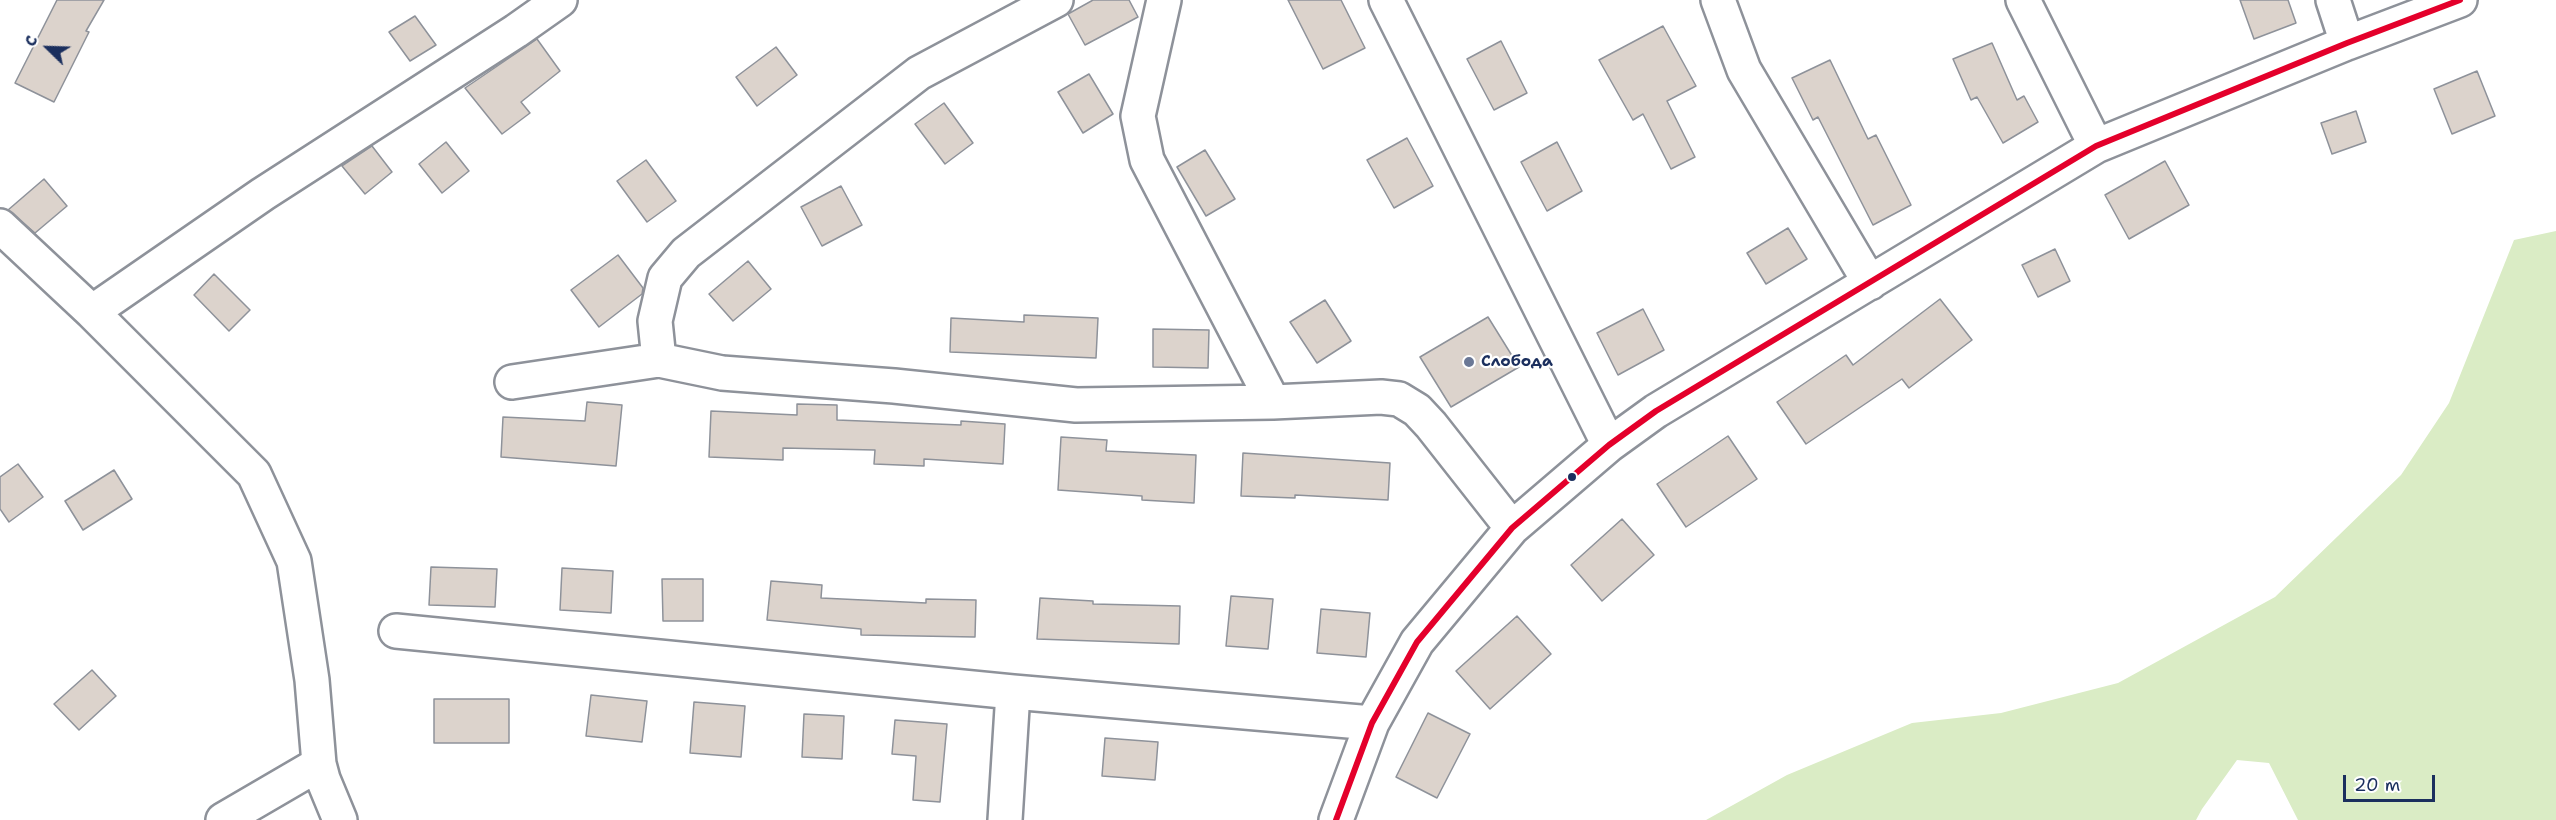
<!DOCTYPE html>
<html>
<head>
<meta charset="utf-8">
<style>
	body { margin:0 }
	#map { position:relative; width:2556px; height:820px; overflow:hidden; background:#fff; font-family:"Shantell Sans",sans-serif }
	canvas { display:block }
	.north { position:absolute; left:18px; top:18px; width:60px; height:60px; -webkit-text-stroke:4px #fff; paint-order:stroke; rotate:293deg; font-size:16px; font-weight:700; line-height:24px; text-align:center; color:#1b2f5e }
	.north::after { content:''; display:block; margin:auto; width:21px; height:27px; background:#1b2f5e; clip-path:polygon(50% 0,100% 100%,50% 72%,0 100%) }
	.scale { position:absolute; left:2343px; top:775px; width:92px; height:27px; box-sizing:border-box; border:3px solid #1b2f5e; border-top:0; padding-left:8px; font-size:18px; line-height:21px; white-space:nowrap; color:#1b2f5e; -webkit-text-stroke:4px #fff; paint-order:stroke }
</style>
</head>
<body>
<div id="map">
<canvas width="2556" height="820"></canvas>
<div class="north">С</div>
<div class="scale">20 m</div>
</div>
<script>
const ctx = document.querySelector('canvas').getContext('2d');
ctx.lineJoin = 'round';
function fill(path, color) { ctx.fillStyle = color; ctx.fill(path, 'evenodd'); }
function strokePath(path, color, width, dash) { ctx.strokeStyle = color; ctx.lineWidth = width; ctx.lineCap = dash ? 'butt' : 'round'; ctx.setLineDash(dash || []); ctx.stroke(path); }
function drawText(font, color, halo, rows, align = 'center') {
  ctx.font = font + ' "Shantell Sans",sans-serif'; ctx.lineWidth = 4.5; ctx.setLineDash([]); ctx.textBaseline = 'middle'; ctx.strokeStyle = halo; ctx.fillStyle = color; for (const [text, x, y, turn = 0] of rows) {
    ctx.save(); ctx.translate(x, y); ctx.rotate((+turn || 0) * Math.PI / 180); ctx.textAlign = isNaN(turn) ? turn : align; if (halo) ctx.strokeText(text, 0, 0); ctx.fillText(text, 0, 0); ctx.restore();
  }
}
fill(new Path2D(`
	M 2556,231 L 2556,820 L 2298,820 L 2269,763 L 2237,760 L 2202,809 L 2196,820 L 1706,820 L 1787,775 L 1912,723 L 2001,713 L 2118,683 L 2275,597 L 2401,475 L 2449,403 L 2514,240 Z`), '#daecc5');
const building = new Path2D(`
	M 57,0 L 104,0 L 86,31 L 89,32 L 54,102 L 15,83 Z
	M 1093,0 L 1129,0 L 1138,17 L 1085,45 L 1068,14 Z
	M 1288,0 L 1341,0 L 1365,48 L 1323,69 Z
	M 2240,0 L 2288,0 L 2296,23 L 2254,39 Z
	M 415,16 L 436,45 L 410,61 L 389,32 Z
	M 1663,26 L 1696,86 L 1667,101 L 1695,157 L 1671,169 L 1643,114 L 1633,120 L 1599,60 Z
	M 537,39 L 560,71 L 521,102 L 530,113 L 502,134 L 465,88 Z
	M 1501,41 L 1527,93 L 1494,110 L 1467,59 Z
	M 1992,43 L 2017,100 L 2024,96 L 2038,122 L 2003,143 L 1977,97 L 1971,100 L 1953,59 Z
	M 776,47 L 797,75 L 757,106 L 736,77 Z
	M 1830,60 L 1868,139 L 1876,135 L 1911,205 L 1873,225 L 1818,117 L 1813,120 L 1792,78 Z
	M 2477,71 L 2495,116 L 2452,134 L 2434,89 Z
	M 1089,74 L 1113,114 L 1083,133 L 1058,92 Z
	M 944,103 L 973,143 L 945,164 L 915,124 Z
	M 2356,111 L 2366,142 L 2332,154 L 2321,123 Z
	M 1407,138 L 1433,186 L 1394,208 L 1367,160 Z
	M 446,142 L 469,171 L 442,193 L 419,164 Z
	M 1557,142 L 1582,191 L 1547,211 L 1521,162 Z
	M 372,146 L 392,172 L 365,194 L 342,166 Z
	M 1205,150 L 1235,199 L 1206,216 L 1177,167 Z
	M 646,160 L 676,201 L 647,222 L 617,181 Z
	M 2165,161 L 2189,205 L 2129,239 L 2105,195 Z
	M 44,179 L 67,206 L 35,233 L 8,210 Z
	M 841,186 L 862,225 L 822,246 L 801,207 Z
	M 1788,228 L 1807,259 L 1766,284 L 1747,253 Z
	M 2055,249 L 2070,281 L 2038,297 L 2022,265 Z
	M 618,255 L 643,288 L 642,294 L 599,327 L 571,290 Z
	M 748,261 L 771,289 L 733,321 L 709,294 Z
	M 214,274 L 250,310 L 229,331 L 194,295 Z
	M 1940,299 L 1972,340 L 1909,388 L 1902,379 L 1806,444 L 1777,402 L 1846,355 L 1853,365 Z
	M 1325,300 L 1351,341 L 1317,363 L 1290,322 Z
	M 1643,309 L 1664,350 L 1618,375 L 1597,333 Z
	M 1024,315 L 1098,318 L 1096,358 L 950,352 L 951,318 L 1024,322 Z
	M 1488,317 L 1519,367 L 1451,407 L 1420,357 Z
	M 1153,329 L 1209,330 L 1208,368 L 1153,367 Z
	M 587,402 L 622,405 L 616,466 L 501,457 L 503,417 L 585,421 Z
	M 797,404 L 837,405 L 837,420 L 961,425 L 961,421 L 1005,424 L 1003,464 L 924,459 L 924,466 L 874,464 L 875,450 L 783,448 L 783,460 L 709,457 L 711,411 L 797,415 Z
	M 1728,436 L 1757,479 L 1686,527 L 1657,484 Z
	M 1061,437 L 1107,440 L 1106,451 L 1196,455 L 1194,503 L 1142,500 L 1142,496 L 1058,490 Z
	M 1243,453 L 1390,463 L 1388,500 L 1295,495 L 1295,498 L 1241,496 Z
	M 18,464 L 43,497 L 9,522 L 0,509 L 0,477 Z
	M 114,470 L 132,499 L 83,530 L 65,501 Z
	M 1622,519 L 1654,555 L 1602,601 L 1571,565 Z
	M 431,567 L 497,569 L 495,607 L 429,605 Z
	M 562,568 L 613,571 L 611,613 L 560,610 Z
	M 662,579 L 703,579 L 703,621 L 663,621 Z
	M 771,581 L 822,585 L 821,598 L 926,603 L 926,599 L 976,600 L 975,637 L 861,635 L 861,629 L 767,620 Z
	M 1231,596 L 1273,599 L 1268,649 L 1226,646 Z
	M 1040,598 L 1093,601 L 1093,604 L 1180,606 L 1179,644 L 1037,639 Z
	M 1321,609 L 1370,613 L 1366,657 L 1317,653 Z
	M 1517,616 L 1551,654 L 1490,709 L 1456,671 Z
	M 92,670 L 116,696 L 79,730 L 54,704 Z
	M 591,695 L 647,701 L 642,742 L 586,736 Z
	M 434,699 L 509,699 L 509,743 L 434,743 Z
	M 694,702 L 745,706 L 741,757 L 690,753 Z
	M 1428,713 L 1470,734 L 1437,798 L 1396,777 Z
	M 804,714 L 844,716 L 842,759 L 802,757 Z
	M 895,720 L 947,724 L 940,802 L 913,800 L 916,756 L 892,754 Z
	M 1105,738 L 1158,742 L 1155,780 L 1102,776 Z`);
fill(building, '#dcd3cc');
strokePath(building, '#8e929a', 1.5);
const minor = new Path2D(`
	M 1164,0 L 1138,116 L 1147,160 L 1273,402
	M 1386,0 L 1609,445
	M 1718,0 L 1744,70 L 1870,283
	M 2023,0 L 2096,146
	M 2333,0 L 2347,43
	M 0,226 L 92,312
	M 659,360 L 655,321 L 665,278 L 686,253 L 919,73 L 1056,0
	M 512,382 L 659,360 L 722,373 L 894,386 L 1076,405 L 1273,402 L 1381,397 L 1399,399 L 1417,410 L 1431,425 L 1512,528
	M 396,631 L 1013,692 L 1372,723
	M 223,820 L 319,764
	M 340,820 L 323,779 L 319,764 L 312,680 L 294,561 L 254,474 L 92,312 L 263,194 L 516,31 L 560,0
	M 1005,820 L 1013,692
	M 1336,820 L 1372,723 L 1417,642 L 1512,528 L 1609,445 L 1656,411 L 2096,146 L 2347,43 L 2460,0`);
strokePath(minor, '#8e929a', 38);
strokePath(minor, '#fff', 33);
strokePath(new Path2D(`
	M 1336,820 L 1372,723 L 1417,642 L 1512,528 L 1609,445 L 1656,411 L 2096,146 L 2347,43 L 2460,0`), '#e4002b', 6);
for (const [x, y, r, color] of [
	[1469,362,6,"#6b7896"],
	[1572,477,5,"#1b2f5e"]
]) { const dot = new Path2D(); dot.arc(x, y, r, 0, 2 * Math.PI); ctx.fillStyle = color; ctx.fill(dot); strokePath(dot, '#fff', 2); }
drawText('bold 16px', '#1b2f5e', '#fff', [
	["Слобода",1481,362]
], 'left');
</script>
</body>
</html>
